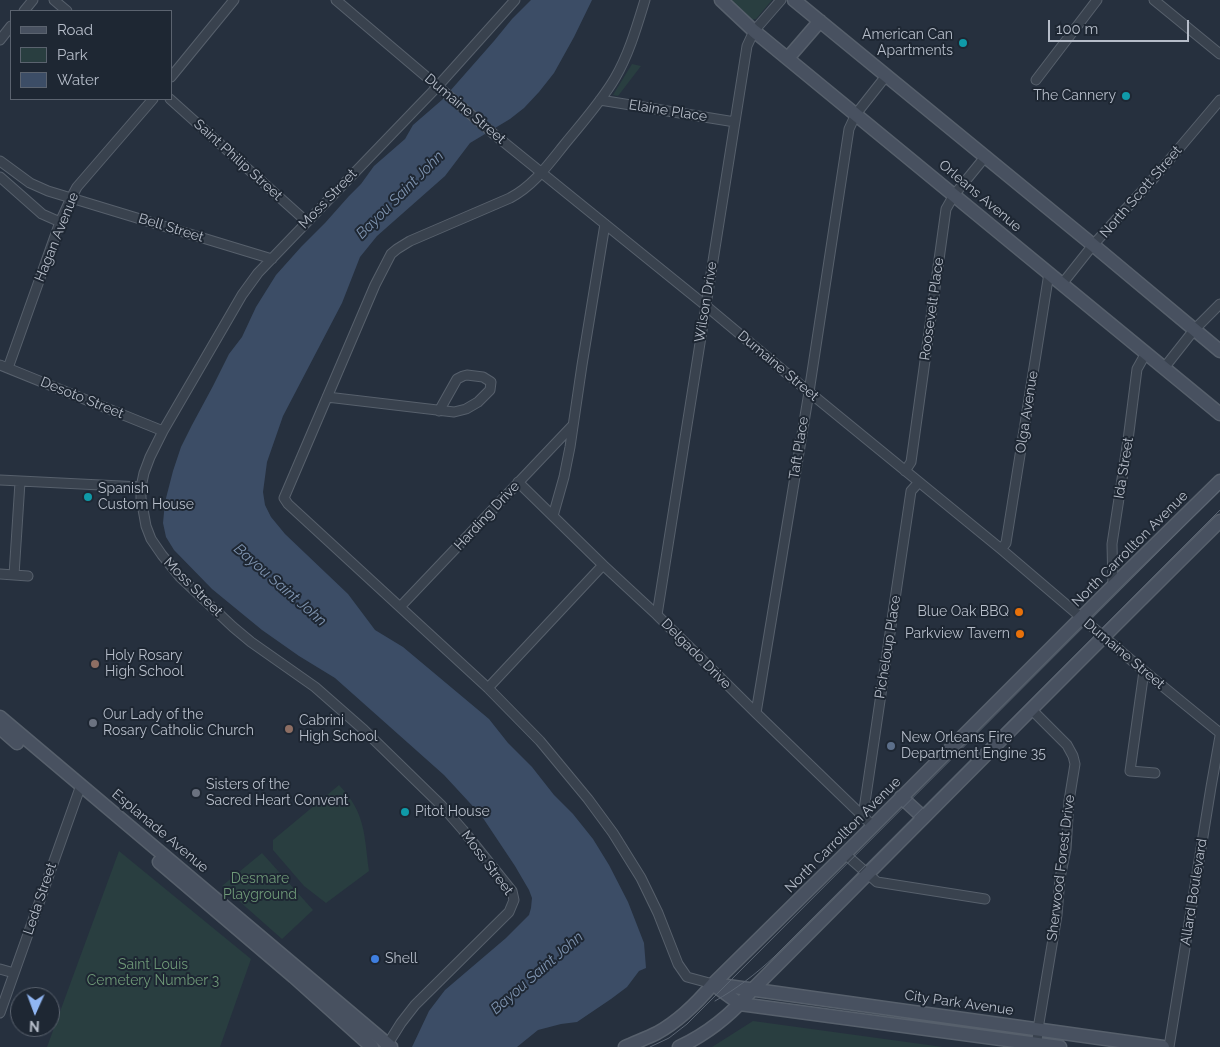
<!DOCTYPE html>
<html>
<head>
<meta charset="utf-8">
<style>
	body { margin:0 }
	#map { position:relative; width:1220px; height:1047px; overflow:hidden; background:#26303e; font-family:Raleway,sans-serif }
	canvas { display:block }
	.legend { position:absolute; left:10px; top:10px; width:162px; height:90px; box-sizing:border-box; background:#1e2733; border:1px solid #5b636f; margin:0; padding:6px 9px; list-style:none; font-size:15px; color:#b6bdc9 }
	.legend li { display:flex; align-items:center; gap:10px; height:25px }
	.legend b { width:25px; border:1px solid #5b636f }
	.north { position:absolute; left:10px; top:987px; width:50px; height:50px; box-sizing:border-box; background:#1e2733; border:1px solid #5b636f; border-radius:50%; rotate:182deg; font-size:14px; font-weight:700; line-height:20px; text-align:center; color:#b6bdc9 }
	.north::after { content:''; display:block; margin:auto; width:18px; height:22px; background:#90b6f3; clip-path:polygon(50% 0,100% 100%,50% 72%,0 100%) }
	.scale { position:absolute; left:1048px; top:20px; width:141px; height:22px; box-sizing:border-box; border:2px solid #b6bdc9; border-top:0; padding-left:6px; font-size:15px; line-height:18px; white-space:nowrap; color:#b6bdc9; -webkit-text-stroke:4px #1e2733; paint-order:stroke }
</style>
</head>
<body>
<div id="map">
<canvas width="1220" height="1047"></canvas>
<ul class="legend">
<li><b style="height:6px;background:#485160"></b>Road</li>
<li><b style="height:14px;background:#293e40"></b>Park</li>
<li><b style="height:14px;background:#3c4d66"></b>Water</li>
</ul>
<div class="north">N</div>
<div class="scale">100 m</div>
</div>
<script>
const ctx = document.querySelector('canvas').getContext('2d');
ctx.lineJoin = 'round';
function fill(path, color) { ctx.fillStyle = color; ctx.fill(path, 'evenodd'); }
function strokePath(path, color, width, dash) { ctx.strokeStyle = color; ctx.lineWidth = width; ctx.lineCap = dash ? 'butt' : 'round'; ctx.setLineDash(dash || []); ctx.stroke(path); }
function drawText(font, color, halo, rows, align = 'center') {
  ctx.font = font + ' Raleway,sans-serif'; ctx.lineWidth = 4; ctx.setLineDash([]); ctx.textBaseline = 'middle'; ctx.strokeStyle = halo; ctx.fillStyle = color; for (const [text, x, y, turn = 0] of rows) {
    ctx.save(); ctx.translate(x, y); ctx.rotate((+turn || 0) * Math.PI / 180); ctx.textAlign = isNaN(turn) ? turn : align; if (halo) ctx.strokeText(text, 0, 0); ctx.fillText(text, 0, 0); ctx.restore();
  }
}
fill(new Path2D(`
	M 728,0 L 772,0 L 756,19 L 751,20 Z
	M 632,64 L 641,66 L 618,96 L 613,95 Z
	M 339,785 C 366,813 364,835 369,871 L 326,903 L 304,886 L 273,850 L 273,840 Z
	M 119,851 L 251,959 L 220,1047 L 47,1047 Z
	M 262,853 L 313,910 L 282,939 L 222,886 Z
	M 753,1021 L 943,1047 L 712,1047 Z`), '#293e40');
fill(new Path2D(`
	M 531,0 L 592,0 L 574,37 L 554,73 L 539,92 L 524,108 L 510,119 L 470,143 L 445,176 L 377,236 L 360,257 L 342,303 L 283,416 L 267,462 L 263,492 L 265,505 L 271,517 L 285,534 L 348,594 L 375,630 L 403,647 L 489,719 L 508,743 L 532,767 L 554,795 L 573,814 L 593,839 L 609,865 L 628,902 L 644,943 L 646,968 L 639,971 L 627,987 L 611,999 L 577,1022 L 561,1024 L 538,1030 L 517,1047 L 412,1047 L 429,1011 L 445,990 L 506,938 L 529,915 L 531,908 L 532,898 L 529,890 L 515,866 L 481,815 L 444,775 L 335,678 L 299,656 L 262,630 L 212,589 L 174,550 L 166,537 L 163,523 L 165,502 L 173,471 L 181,447 L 192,425 L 213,386 L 229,354 L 242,337 L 256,307 L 276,275 L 301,247 L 325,223 L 349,196 L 361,184 L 374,166 L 405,139 L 413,125 L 443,99 L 494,41 L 512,19 Z`), '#3c4d66');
const street = new Path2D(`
	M 54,0 L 67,11
	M 336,0 L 495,135 L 705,305 L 809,392 L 1001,549 L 1144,671 L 1220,733
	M 645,0 C 637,26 629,54 615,78 C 601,102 581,124 564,145 C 548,165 533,186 510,198 L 410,241 L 397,249 L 391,254 L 375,285 L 284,498 L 288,504 L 488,688 L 540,741 L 588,799 L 613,833 L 641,878 L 658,913 L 678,964 L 687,977 L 713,984
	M 1154,0 L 1220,54
	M 24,11 L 33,0
	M 0,40 L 11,26
	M 171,77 L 234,0
	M 1036,80 L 1097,0
	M 170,99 L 307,222
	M 600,100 L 735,122
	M 0,161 L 30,183 L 48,191 L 272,259
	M 0,177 L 42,214 L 60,222
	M 1062,284 L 1093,245 L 1154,178 L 1220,100
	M 0,365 L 163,431
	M 8,368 L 60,222 L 71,198 L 77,187 L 153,99
	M 1164,368 L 1194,330 L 1220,304
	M 327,397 L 454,412 L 466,409 L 478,402 L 490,390 L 491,382 L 483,377 L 467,375 L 463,376 L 457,379 L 439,411
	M 905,471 L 911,462 L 946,209 L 954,195 L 985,157
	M 0,480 L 141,487
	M 518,482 L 603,565 L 657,615 L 756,713 L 873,826
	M 553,516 L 564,477 L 570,447 L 582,365 L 605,224
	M 1001,549 L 1006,543 L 1049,273
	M 0,574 L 28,576
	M 14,575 L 20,482
	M 1113,586 L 1112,544 L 1128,440 L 1137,369 L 1146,353
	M 400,607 L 573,425
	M 657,615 L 747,46 L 754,31 L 781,0
	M 1144,671 L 1130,771 L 1155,773
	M 488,688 L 603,565
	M 1031,709 L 1067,745 L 1073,756 L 1075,764 L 1069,801 L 1066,849 L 1060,878 L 1057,915 L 1038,1029 L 1037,1044
	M 756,713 L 809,392 L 849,129 L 856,114 L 886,76
	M 863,816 L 911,491 L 919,482
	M 845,854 L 877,882 L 985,899
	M 0,969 L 14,973
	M 0,1013 L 81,785
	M 386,1047 L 401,1023 L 415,1005 L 509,912 L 514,900 L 512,891 L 463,830 L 442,806 L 364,730 L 315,687 L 251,642 L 233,627 L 180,577 L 162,555 L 151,539 L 146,526 L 141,498 L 141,487 L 144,473 L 150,457 L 163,431 L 242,295 L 258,273 L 437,87 L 515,0
	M 1169,1047 L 1211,787 L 1220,736`);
const secondary = new Path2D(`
	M 721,0 L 754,31 L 1220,414
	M 794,0 L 1093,245 L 1220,351
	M 788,58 L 820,21
	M 0,717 L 391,1047
	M 0,728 L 17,743
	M 901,797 L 923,817
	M 159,862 L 294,977 L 372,1047
	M 713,984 L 1163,1047
	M 714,985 L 740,1004 L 1060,1047
	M 625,1047 C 636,1042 647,1038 657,1033 C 679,1021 697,1003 713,984 L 845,854 L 1125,574 L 1220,481
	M 679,1047 C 707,1034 732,1014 752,990 C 908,834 1063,676 1220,521`);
strokePath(street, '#57606c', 11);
strokePath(secondary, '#57606c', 15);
strokePath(street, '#39424e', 9);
strokePath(secondary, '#485160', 12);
strokePath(new Path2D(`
	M 715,1001 C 736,989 756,974 774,957 L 1220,510
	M 650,1047 L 669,1038 L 687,1024 L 1220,490`), '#5c6674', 1);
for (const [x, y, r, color] of [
	[963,43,5,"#0f9aa8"],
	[1126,96,5,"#0f9aa8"],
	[88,497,5,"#0f9aa8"],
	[1019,612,5,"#e8710a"],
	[1020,634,5,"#e8710a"],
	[95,664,5,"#8d6e63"],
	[93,723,5,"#6b7280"],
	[289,729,5,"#8d6e63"],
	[891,746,5,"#5c6f8a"],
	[196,793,5,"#6b7280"],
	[405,812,5,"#0f9aa8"],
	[375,959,5,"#3f7fe0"]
]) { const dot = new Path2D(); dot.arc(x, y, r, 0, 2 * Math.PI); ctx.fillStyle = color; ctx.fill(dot); strokePath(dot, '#1e2733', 2); }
drawText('14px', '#b6bdc9', '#1e2733', [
	["American Can",953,35,"right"],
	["Apartments",953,51,"right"],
	["The Cannery",1116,96,"right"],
	["Spanish",98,489],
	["Custom House",98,505],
	["Blue Oak BBQ",1009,612,"right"],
	["Parkview Tavern",1010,634,"right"],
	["Holy Rosary",105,656],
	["High School",105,672],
	["Our Lady of the",103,715],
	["Rosary Catholic Church",103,731],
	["Cabrini",299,721],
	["High School",299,737],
	["New Orleans Fire",901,738],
	["Department Engine 35",901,754],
	["Sisters of the",206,785],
	["Sacred Heart Convent",206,801],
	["Pitot House",415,812],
	["Shell",385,959]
], 'left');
drawText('14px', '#b6bdc9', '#1e2733', [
	["Dumaine Street",465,109,40],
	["Elaine Place",668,111,9],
	["Saint Philip Street",238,160,42],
	["North Scott Street",1141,192,-49],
	["Orleans Avenue",980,196,40],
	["Moss Street",328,199,-46],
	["Bell Street",171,228,17],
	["Hagan Avenue",57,237,-68],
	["Wilson Drive",706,302,-81],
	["Roosevelt Place",932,309,-82],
	["Dumaine Street",778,366,40],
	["Desoto Street",82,398,22],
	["Olga Avenue",1027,412,-81],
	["Taft Place",799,448,-81],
	["Ida Street",1124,468,-81],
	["Harding Drive",487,516,-47],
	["North Carrollton Avenue",1130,549,-45],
	["Moss Street",193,587,45],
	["Picheloup Place",888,647,-81],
	["Delgado Drive",696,654,45],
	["Dumaine Street",1124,654,40],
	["Esplanade Avenue",160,831,40],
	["North Carrollton Avenue",843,835,-45],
	["Moss Street",487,863,53],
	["Sherwood Forest Drive",1061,868,-83],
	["Allard Boulevard",1194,892,-81],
	["Leda Street",40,899,-71],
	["City Park Avenue",959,1003,8]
]);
drawText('14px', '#6e9877', '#1e2733', [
	["Desmare",260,879],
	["Playground",260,895],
	["Saint Louis",153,965],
	["Cemetery Number 3",153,981]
]);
drawText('italic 15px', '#7e93af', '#1e2733', [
	["Bayou Saint John",400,195,-45],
	["Bayou Saint John",280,585,41],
	["Bayou Saint John",537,973,-41]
]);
</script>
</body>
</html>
